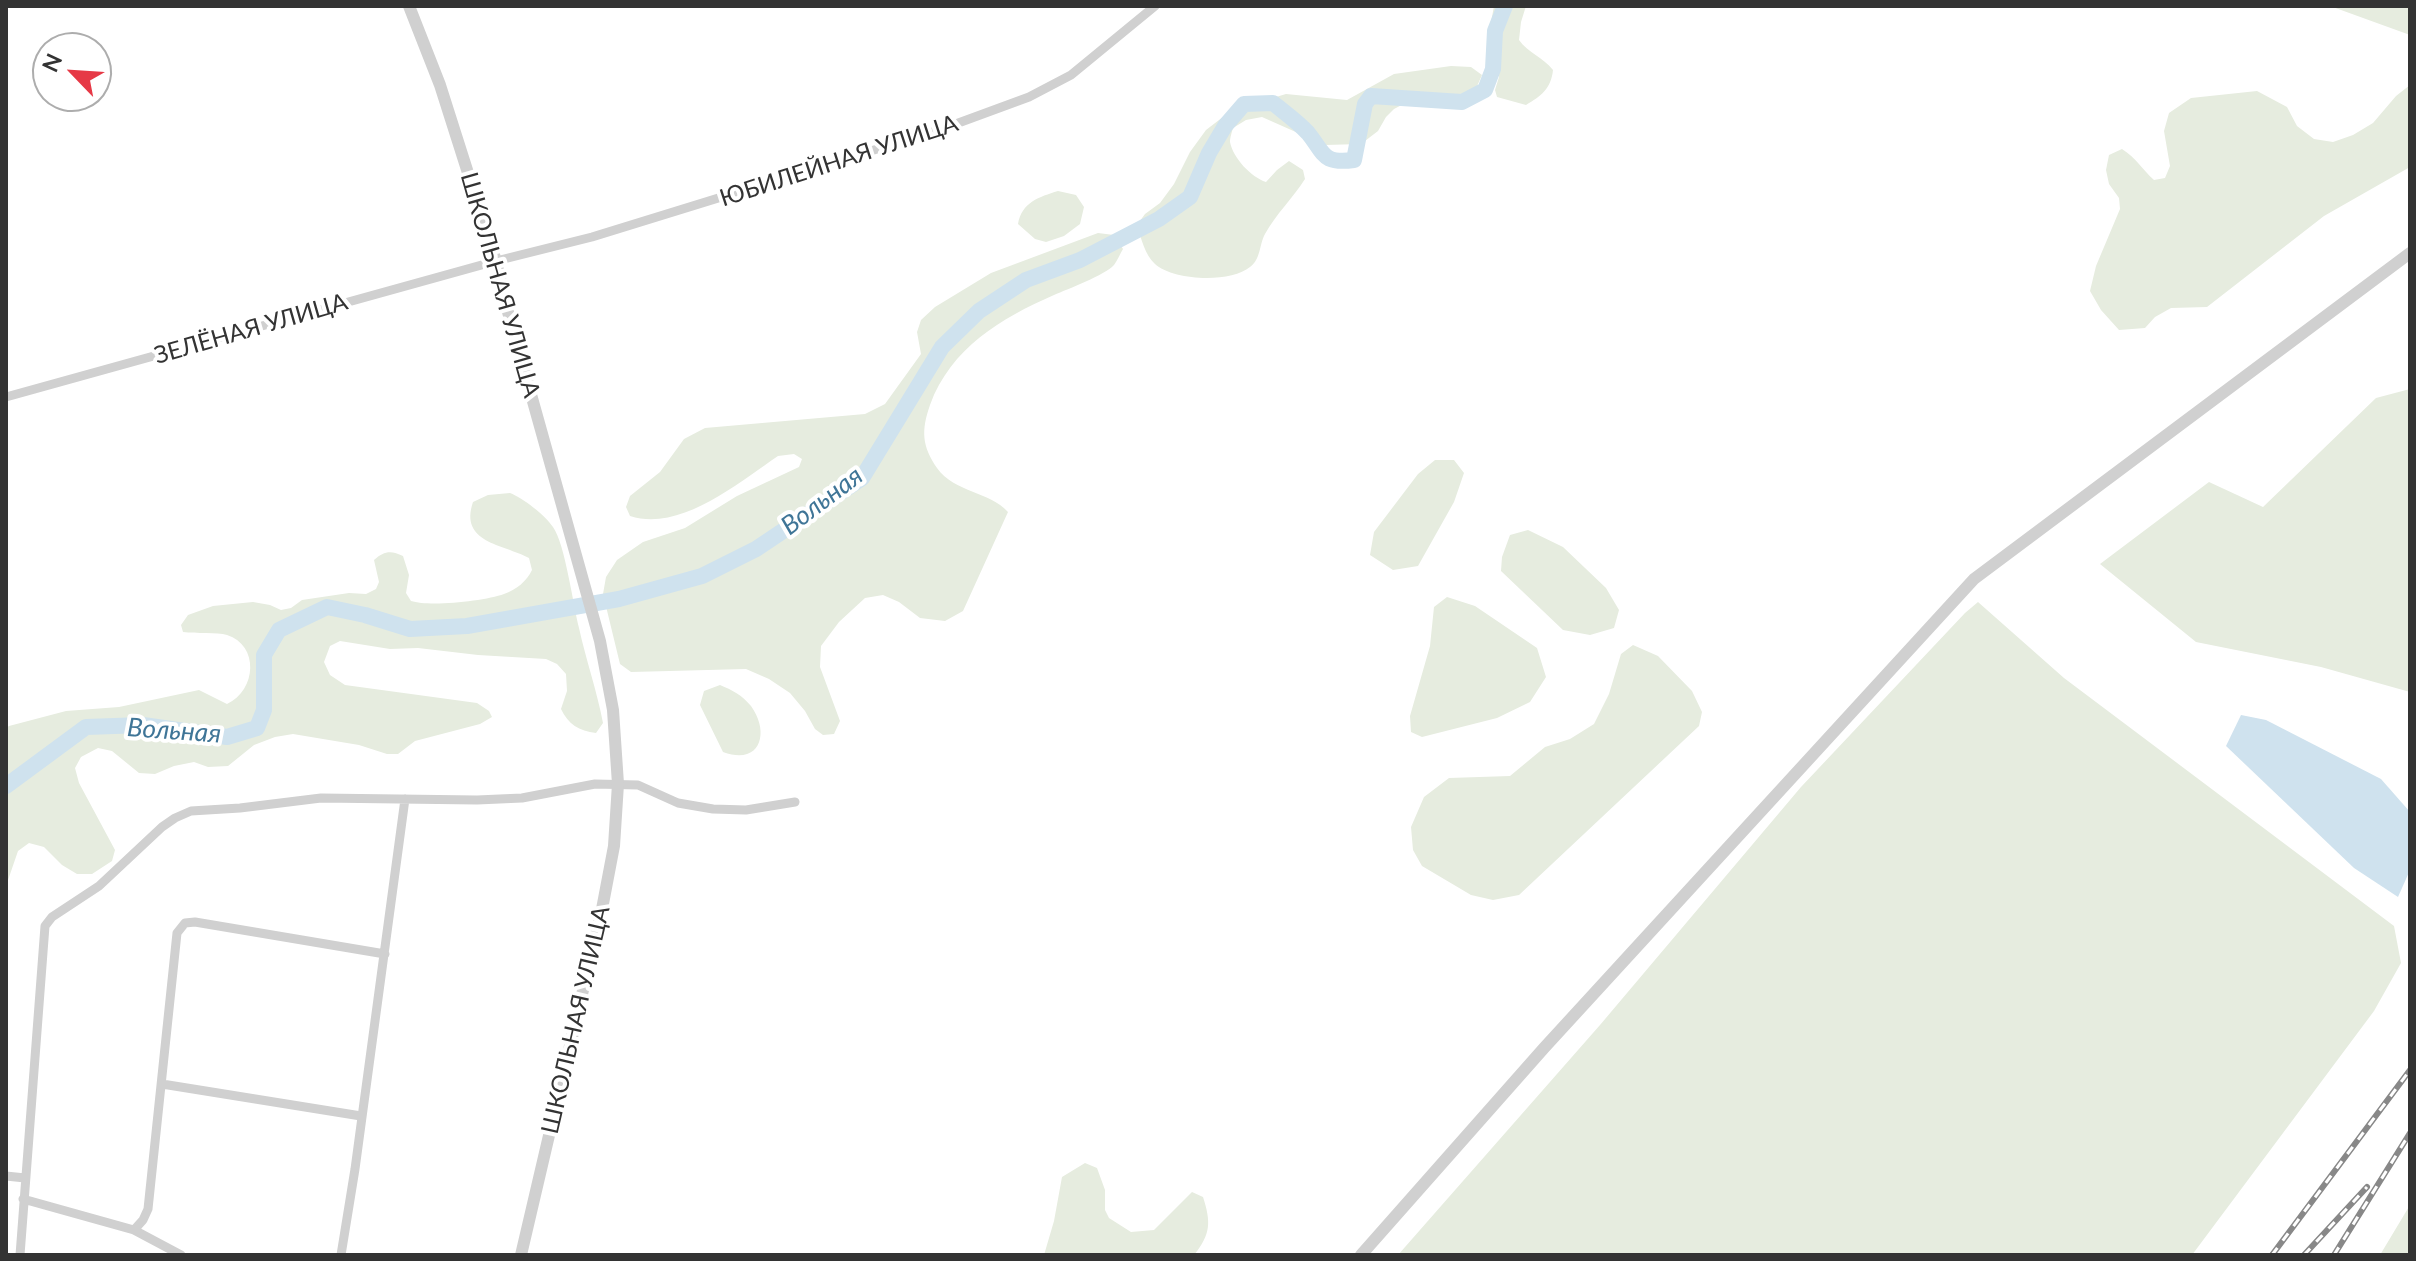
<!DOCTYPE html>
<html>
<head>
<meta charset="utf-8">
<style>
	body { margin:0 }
	#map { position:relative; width:2416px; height:1261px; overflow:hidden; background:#fff; font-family:Lato,sans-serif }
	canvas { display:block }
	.frame { position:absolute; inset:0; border:8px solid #333; pointer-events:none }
	.north { position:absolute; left:32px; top:32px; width:80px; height:80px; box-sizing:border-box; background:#fff; border:2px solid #adadad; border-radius:50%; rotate:295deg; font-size:22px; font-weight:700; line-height:32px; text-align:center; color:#333 }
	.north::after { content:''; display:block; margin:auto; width:28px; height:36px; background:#e63946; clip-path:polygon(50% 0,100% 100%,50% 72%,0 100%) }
</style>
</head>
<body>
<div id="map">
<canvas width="2416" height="1261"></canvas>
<div class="frame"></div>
<div class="north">N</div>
</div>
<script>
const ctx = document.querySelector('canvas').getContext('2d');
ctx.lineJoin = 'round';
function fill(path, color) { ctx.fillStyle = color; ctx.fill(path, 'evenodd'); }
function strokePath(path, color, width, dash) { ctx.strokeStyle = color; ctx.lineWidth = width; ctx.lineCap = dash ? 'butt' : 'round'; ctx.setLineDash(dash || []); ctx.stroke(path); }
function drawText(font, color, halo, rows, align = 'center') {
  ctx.font = font + ' Lato,sans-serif'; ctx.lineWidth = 8; ctx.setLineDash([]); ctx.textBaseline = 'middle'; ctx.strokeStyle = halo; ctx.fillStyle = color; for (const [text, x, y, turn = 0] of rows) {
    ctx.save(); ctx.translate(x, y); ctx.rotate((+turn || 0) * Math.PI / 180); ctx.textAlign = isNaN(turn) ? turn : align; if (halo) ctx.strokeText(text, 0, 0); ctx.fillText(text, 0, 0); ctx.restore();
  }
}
fill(new Path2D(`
	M 1494,6 L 1526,6 L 1521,22 L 1519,40 C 1528,53 1543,57 1553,70 C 1551,89 1541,96 1526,105 L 1497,97 L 1495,90 L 1499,77 C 1485,46 1488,39 1494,6 Z
	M 2330,6 L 2410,6 L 2410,35 Z
	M 1451,66 L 1471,67 L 1482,75 L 1474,93 L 1417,97 L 1394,109 L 1386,117 L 1378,131 L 1361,144 L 1325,145 L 1262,117 L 1246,120 L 1233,128 C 1232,131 1230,138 1230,142 C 1233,158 1251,177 1266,182 L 1277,170 L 1289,161 L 1303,170 L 1305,179 C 1293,198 1276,214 1265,234 C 1259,245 1261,259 1250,267 C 1231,283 1174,281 1155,264 C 1145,255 1141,238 1137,225 L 1145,214 L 1160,203 L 1174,184 L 1190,152 L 1206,130 L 1232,110 L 1286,94 L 1347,100 L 1394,74 Z
	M 2410,85 L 2410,167 L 2324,216 L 2207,307 L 2171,308 L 2155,317 L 2145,328 L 2119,330 L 2101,310 L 2090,291 L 2096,266 L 2120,209 L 2119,198 L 2109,184 L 2106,170 L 2109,155 L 2122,149 C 2136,158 2142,169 2154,180 L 2165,178 L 2170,166 L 2164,131 L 2169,113 L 2191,98 L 2257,91 L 2287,107 L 2297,126 L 2314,139 L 2333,142 L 2353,135 L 2373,123 L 2396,96 Z
	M 1058,191 L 1076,195 L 1084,207 L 1080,224 L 1064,236 L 1046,242 L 1035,239 L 1018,224 C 1022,202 1039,197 1058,191 Z
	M 1098,233 L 1114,235 L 1123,249 C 1120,254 1117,261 1114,265 C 1105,275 1068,289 1054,295 C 1001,318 951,348 930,405 C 921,431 922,446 937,468 C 955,493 989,491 1008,512 L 963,611 L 945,621 L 920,618 L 899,602 L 883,595 L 865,598 L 839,622 L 821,646 L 820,667 L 840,721 L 834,734 L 823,735 L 815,729 L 805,711 L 790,693 L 769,679 L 746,669 L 631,672 L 620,664 L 603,594 L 606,577 L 617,560 L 643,542 L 685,528 L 737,496 L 799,467 L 802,459 L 794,454 L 778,456 C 738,483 681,532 630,516 L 626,507 L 630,496 L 660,472 L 684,439 L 705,428 L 865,414 L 885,404 L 921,354 L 917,332 L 921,320 L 935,307 L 991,273 Z
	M 2410,389 L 2410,692 L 2321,667 L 2196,642 L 2100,564 L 2209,482 L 2263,507 L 2376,398 Z
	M 1435,460 L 1454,460 L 1464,473 L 1454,502 L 1418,566 L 1393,570 L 1370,555 L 1374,532 L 1418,474 Z
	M 510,493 C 523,498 545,515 553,527 C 565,544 573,604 579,628 C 586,660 597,691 603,723 L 596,733 C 579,731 568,724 561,709 L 567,691 L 566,674 L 557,664 L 546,659 L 478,655 L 418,648 L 390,649 L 340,641 L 330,646 L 324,662 L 330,675 L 345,685 L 477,703 L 489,711 L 492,717 L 480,724 L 415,741 L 398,754 L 387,754 L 359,745 L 293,734 L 275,737 L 254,745 L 228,766 L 208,767 L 194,762 L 174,766 L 155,774 L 139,773 L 112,751 L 98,748 L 81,757 L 75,768 L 79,783 L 115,850 L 112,861 L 92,874 L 77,874 L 62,865 L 44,847 L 29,843 L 18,851 L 6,886 L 6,728 L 9,726 L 66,711 L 119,707 L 199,690 L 227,704 C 257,690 259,645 227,635 C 217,632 196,634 183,632 L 181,625 L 188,615 L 213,606 L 253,602 L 270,605 L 281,610 L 291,608 L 302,600 L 349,593 L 366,594 L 376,589 L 379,582 L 374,560 C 384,551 391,550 403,556 L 409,575 L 406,593 L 411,601 C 430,607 485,601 504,594 C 516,590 527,581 532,570 L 529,558 C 503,544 459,543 473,502 L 488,495 Z
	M 1528,530 L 1563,547 L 1606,588 L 1619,610 L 1614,628 L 1590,635 L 1563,630 L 1501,571 L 1502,557 L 1510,535 Z
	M 1447,597 L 1475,606 L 1537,648 L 1546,677 L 1530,702 L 1497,718 L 1422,737 L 1411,732 L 1410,716 L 1430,646 L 1434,607 Z
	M 1978,602 L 2064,678 L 2394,926 L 2401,963 L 2374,1011 L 2192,1255 L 1398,1255 L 1600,1025 L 1801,787 L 1965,613 Z
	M 1633,645 L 1658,656 L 1692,691 L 1702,712 L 1699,726 L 1519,895 L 1493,900 L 1471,895 L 1422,866 L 1413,850 L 1411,827 L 1424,797 L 1449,778 L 1510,776 L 1545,747 L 1570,739 L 1594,724 L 1609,694 L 1621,654 Z
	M 720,685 C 732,690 742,695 751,706 C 770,732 761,766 723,752 L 700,705 L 704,691 Z
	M 1085,1163 L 1097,1168 L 1105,1190 L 1105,1210 L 1109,1218 L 1131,1232 L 1154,1230 L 1192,1192 L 1203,1197 C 1211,1222 1211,1234 1194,1255 L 1044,1255 L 1054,1221 L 1062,1177 Z
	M 2410,1205 L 2410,1255 L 2380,1255 Z`), '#e6ecdf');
fill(new Path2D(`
	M 2241,715 L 2266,720 L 2381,779 L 2410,812 L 2410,870 L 2398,897 L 2354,868 L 2226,746 Z`), '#cfe2ee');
strokePath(new Path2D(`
	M 6,786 L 86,727 L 143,725 L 227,737 L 257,728 L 264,710 L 264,655 L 279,630 L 327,607 L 365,615 L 410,629 L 467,626 L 619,599 L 702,576 L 756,549 L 862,478 L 942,347 L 979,311 L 1026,280 L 1080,260 L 1159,219 L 1190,197 L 1209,153 L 1225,126 L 1244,104 L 1273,103 C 1284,112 1298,122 1308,133 C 1325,154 1322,164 1354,160 L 1365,104 L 1371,96 L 1462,102 L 1485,90 L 1493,69 L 1495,31 L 1505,6`), '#cfe2ee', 16);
strokePath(new Path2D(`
	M 6,397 L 496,261 L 592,237 L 942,129 L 1029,97 L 1071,75 L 1155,6
	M 162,1084 L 361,1116
	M 6,1176 L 25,1178
	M 23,1199 L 134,1230 L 181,1255
	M 134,1230 L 143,1220 L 148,1209 L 177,933 L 185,923 L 195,922 L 385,954
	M 20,1255 L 45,926 L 52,917 L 99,886 L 162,827 L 175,818 L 191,811 L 240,808 L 321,798 L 477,800 L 522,798 L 595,784 L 638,785 L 678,803 L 713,809 L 746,810 L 795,802
	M 341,1255 L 355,1169 L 405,799`), '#d0d0d0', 9);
strokePath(new Path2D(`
	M 409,6 L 440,85 L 496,261 L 506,305 L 600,641 L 613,710 L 618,784 L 614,846 L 602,909 L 521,1255
	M 1361,1255 L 1544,1048 L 1974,579 L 2410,253`), '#d0d0d0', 12);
const rail = new Path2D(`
	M 2272,1255 L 2410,1070
	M 2304,1255 L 2367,1187
	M 2334,1255 L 2410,1133`);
strokePath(rail, '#888', 6);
strokePath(rail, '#fff', 3, [9]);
drawText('24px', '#333', '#fff', [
	["ЮБИЛЕЙНАЯ УЛИЦА",839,161,-18],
	["ШКОЛЬНАЯ УЛИЦА",500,285,74],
	["ЗЕЛЁНАЯ УЛИЦА",251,329,-16],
	["ШКОЛЬНАЯ УЛИЦА",576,1020,-77]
]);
drawText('italic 26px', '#3f7597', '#fff', [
	["Вольная",822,501,-37],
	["Вольная",174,731,4]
]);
</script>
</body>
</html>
